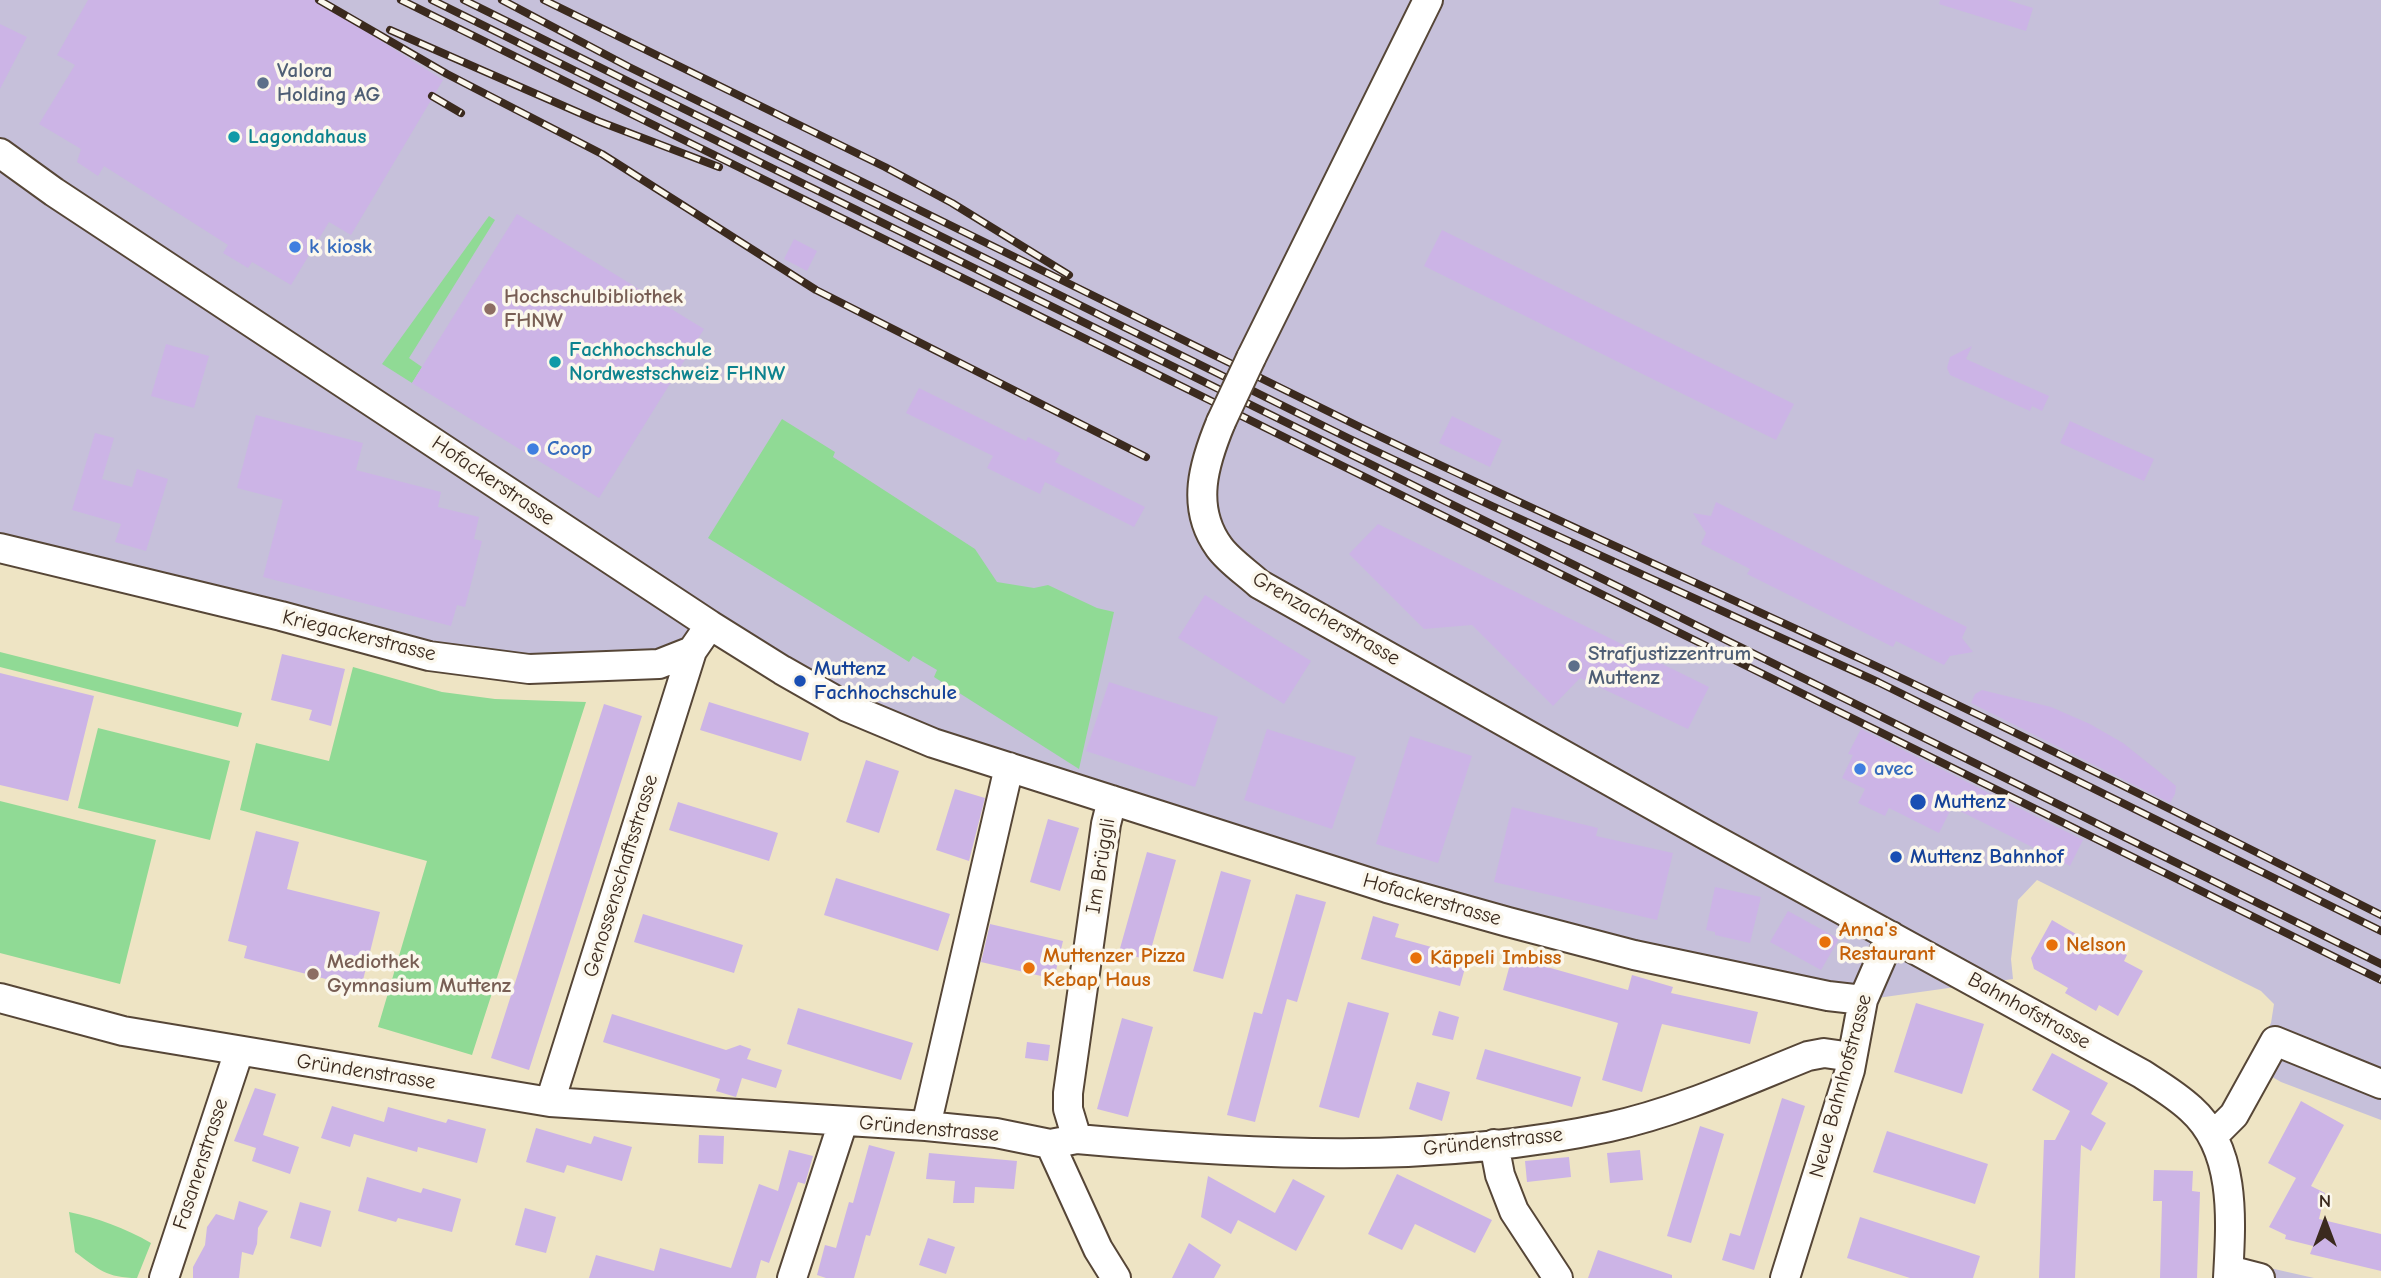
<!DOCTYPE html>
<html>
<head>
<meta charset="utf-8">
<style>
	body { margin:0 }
	#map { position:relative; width:2381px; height:1278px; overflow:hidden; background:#eee4c4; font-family:"Comic Neue",sans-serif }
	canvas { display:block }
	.north { position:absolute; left:2290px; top:1187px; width:70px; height:70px; -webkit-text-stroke:5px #fbf7ec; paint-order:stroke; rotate:0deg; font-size:19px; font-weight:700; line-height:28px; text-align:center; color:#3b2a1e }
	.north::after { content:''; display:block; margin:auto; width:24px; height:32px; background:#3b2a1e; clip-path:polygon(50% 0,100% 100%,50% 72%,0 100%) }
</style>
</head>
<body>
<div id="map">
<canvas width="2381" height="1278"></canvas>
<div class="north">N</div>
</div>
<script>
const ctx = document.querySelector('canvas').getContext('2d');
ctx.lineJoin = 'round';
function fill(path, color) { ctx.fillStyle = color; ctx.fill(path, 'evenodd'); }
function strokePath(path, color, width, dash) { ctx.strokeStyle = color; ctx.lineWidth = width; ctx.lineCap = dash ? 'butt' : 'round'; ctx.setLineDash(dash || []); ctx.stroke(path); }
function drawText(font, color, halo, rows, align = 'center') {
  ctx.font = font + ' "Comic Neue",sans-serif'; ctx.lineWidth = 7; ctx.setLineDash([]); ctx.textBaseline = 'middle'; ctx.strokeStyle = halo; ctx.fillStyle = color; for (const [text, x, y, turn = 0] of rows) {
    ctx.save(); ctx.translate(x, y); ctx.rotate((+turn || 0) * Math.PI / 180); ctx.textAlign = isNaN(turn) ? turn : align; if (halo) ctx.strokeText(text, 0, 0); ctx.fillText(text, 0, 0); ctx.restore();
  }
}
fill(new Path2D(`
	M 0,0 L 2381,0 L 2381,1120 L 2281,1082 L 2248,1063 L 2271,1023 L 2274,1004 L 2261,991 L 2037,880 L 2018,900 L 2011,959 L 2013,979 L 1863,1000 L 1634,955 L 933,743 L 710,626 L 692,651 L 529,669 L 0,548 Z
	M 2239,1261 L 2314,1278 L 2239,1278 Z`), '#c6c0da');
fill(new Path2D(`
	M 489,216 L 495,220 L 409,358 L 422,367 L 412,383 L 382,364 Z
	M 782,419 L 835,452 L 833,457 L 975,549 L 997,582 L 1034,588 L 1048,585 L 1097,608 L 1114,612 L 1079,769 L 934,677 L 937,670 L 913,656 L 909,662 L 708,538 Z
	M 0,652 L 242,713 L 238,727 L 0,667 Z
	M 353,667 L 442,692 L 495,699 L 586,702 L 472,1055 L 378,1027 L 427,861 L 240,810 L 256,743 L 329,761 Z
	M 98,728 L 230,761 L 210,840 L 78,808 Z
	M 0,801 L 156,840 L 120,984 L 0,953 Z
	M 69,1212 C 98,1218 125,1228 151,1243 L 137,1278 C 107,1278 98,1269 75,1252 Z`), '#90da95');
fill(new Path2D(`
	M 88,0 L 316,0 L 443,80 L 351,235 L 329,222 L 291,285 L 252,262 L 248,268 L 223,253 L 228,245 L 104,166 L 98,176 L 77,162 L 81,149 L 39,124 L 75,65 L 57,55 Z
	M 1940,0 L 2007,0 L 2033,8 L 2026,31 L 1939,4 Z
	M 0,24 L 27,37 L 0,89 Z
	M 517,214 L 704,329 L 599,498 L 412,383 Z
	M 1442,230 L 1794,404 L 1776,440 L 1424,266 Z
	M 794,239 L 817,251 L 807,271 L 784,259 Z
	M 166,344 L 209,356 L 194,408 L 151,396 Z
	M 1972,346 L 1966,359 L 2049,396 L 2042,411 L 2032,406 L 2030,411 L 1950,375 L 1947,368 L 1950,357 Z
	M 919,388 L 1026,441 L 1028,437 L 1060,453 L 1055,462 L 1145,507 L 1134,527 L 1045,482 L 1040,494 L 987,468 L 993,456 L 906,413 Z
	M 256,415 L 363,443 L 356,470 L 441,492 L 438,507 L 479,517 L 474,539 L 482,541 L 465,607 L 457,605 L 451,626 L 263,577 L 283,500 L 237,488 Z
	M 1452,416 L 1502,440 L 1490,467 L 1439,443 Z
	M 2070,421 L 2154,459 L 2144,481 L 2060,443 Z
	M 95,433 L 114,438 L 102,479 L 132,487 L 137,469 L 168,479 L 146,551 L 115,542 L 121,524 L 72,510 Z
	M 1716,502 L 1967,627 L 1962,638 L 1973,652 L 1950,656 L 1944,665 L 1896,641 L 1893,647 L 1747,574 L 1750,569 L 1701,544 L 1706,533 L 1693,513 L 1711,516 Z
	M 1378,524 L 1709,687 L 1688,729 L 1580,678 L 1553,706 L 1472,625 L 1424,629 L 1349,554 Z
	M 1205,595 L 1311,661 L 1284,704 L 1178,638 Z
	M 282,654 L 345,669 L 331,726 L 309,720 L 312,710 L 271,700 Z
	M 0,673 L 94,696 L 68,801 L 0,785 Z
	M 1109,682 L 1218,717 L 1195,787 L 1086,751 Z
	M 1982,690 L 2051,707 L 2090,724 L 2123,743 L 2158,771 L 2176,786 L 2175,794 L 2170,803 L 1971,703 L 1975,694 Z
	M 709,702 L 809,733 L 801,761 L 700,730 Z
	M 604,704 L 642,716 L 529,1070 L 491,1058 Z
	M 1267,729 L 1356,757 L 1332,829 L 1244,800 Z
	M 1861,729 L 2083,840 L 2070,866 L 1952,807 L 1939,833 L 1889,808 L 1885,816 L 1858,803 L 1865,789 L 1842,778 L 1853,755 L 1848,754 Z
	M 1410,736 L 1472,756 L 1438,863 L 1376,844 Z
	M 866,760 L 899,771 L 879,833 L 846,822 Z
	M 955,789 L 985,798 L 969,861 L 936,850 Z
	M 678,802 L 778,833 L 769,861 L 669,830 Z
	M 1512,807 L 1598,828 L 1596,836 L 1673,853 L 1657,920 L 1494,882 Z
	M 1048,819 L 1079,828 L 1060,891 L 1030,882 Z
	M 256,831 L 299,842 L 287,889 L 380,912 L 361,988 L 244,958 L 247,946 L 228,941 Z
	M 1147,852 L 1176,860 L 1148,960 L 1119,952 Z
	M 1221,871 L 1251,880 L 1223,979 L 1193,971 Z
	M 836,878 L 950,914 L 938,951 L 824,915 Z
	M 1715,887 L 1761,897 L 1750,943 L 1715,935 L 1715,932 L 1706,930 Z
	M 1296,894 L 1326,902 L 1297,1002 L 1287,999 L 1255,1122 L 1227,1115 L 1254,1012 L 1262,1014 Z
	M 1788,911 L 1839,939 L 1821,970 L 1770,942 Z
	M 643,914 L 743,945 L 734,973 L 634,942 Z
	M 1373,916 L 1399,924 L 1395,937 L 1468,957 L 1460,986 L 1361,959 Z
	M 2052,920 L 2093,944 L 2097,938 L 2127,955 L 2124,961 L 2143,971 L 2118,1016 L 2099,1005 L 2096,1011 L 2065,993 L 2068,988 L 2034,969 L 2031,958 Z
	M 990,924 L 1063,941 L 1054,979 L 981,962 Z
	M 1512,957 L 1628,990 L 1632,975 L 1673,987 L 1671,993 L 1758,1012 L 1750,1044 L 1662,1024 L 1642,1092 L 1602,1080 L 1618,1023 L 1503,990 Z
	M 1348,1002 L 1389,1013 L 1359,1118 L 1319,1107 Z
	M 1916,1003 L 1984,1024 L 1962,1094 L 1894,1072 Z
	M 798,1008 L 913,1043 L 901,1080 L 787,1044 Z
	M 1439,1011 L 1459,1017 L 1453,1040 L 1432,1035 Z
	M 612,1014 L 726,1050 L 740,1045 L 751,1049 L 747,1059 L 782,1070 L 776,1088 L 742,1078 L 736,1097 L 716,1091 L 720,1079 L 603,1042 Z
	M 1122,1018 L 1153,1027 L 1128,1117 L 1097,1109 Z
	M 1027,1042 L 1050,1045 L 1048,1061 L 1025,1058 Z
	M 1485,1049 L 1581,1077 L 1572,1107 L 1476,1079 Z
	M 2052,1053 L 2108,1083 L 2091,1114 L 2106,1123 L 2091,1151 L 2081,1145 L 2075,1278 L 2039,1278 L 2044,1140 L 2055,1140 L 2070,1111 L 2032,1090 Z
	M 1417,1082 L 1450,1092 L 1442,1121 L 1409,1109 Z
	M 255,1088 L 276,1094 L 263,1135 L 299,1147 L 290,1174 L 252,1161 L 256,1148 L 234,1141 Z
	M 1782,1098 L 1805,1106 L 1754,1270 L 1722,1260 L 1730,1233 L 1740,1236 Z
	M 2301,1101 L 2344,1125 L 2311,1186 L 2325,1193 L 2319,1219 L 2381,1234 L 2381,1271 L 2310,1254 L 2313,1246 L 2285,1239 L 2286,1235 L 2269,1227 L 2296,1178 L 2268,1163 Z
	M 332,1106 L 384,1122 L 388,1107 L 446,1123 L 448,1119 L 486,1129 L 477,1163 L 418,1147 L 417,1152 L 354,1134 L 350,1147 L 321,1138 Z
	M 1700,1126 L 1724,1134 L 1691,1243 L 1667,1236 Z
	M 536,1128 L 591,1144 L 594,1136 L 632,1147 L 622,1181 L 567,1165 L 564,1173 L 526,1162 Z
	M 1887,1131 L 1988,1164 L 1975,1204 L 1873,1172 Z
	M 699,1135 L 724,1136 L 723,1164 L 698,1163 Z
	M 869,1145 L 895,1152 L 870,1236 L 866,1235 L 854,1278 L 826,1278 L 817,1275 L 825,1245 L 836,1248 L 849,1202 L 853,1203 Z
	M 789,1150 L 813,1156 L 805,1184 L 798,1182 L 769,1263 L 761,1260 L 756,1278 L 589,1278 L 596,1255 L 654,1271 L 660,1248 L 731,1268 L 759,1184 L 778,1191 Z
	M 1640,1150 L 1643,1180 L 1610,1183 L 1607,1153 Z
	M 929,1153 L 1017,1161 L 1014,1189 L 975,1187 L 974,1203 L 953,1203 L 955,1181 L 926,1179 Z
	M 1569,1157 L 1571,1177 L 1527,1182 L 1525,1161 Z
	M 2154,1170 L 2193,1171 L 2192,1191 L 2200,1192 L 2197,1278 L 2160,1278 L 2162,1201 L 2153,1201 Z
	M 1397,1174 L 1492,1220 L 1475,1253 L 1415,1224 L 1402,1250 L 1368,1234 Z
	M 1208,1176 L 1275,1213 L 1293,1179 L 1325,1196 L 1296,1251 L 1238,1220 L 1231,1234 L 1201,1217 Z
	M 367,1177 L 421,1193 L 423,1188 L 461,1199 L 452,1232 L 398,1218 L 396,1222 L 358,1211 Z
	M 239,1201 L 268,1211 L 258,1228 L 257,1244 L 253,1255 L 242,1252 L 239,1278 L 193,1278 L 193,1267 L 205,1245 L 207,1227 L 216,1214 L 234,1220 Z
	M 300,1202 L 331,1211 L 321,1247 L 290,1238 Z
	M 525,1208 L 556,1217 L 546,1253 L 515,1245 Z
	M 1860,1217 L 1980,1256 L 1973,1278 L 1910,1278 L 1847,1258 Z
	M 928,1238 L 955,1247 L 946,1274 L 919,1265 Z
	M 1189,1243 L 1221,1265 L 1214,1278 L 1172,1278 Z
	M 1598,1250 L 1672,1275 L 1672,1278 L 1588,1278 Z`), '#ccb4e6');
const minor = new Path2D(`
	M 0,153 L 54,192 L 710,625 L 782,670 L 847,707 L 933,743 L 1387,888 L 1508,922 L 1634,955 L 1828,996 L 1863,1000
	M 1251,358 L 1428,0
	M 1221,422 C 1204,463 1190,507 1219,547 C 1229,561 1246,572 1259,584 L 1706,835 L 2142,1074 C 2159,1085 2176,1095 2191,1109 C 2237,1150 2231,1222 2228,1278
	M 0,548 L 281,616 L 429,656 L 529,669 L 659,664 L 692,651 L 710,625
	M 0,998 L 123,1031 L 550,1102 L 926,1126 L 996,1133 L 1050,1144 L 1077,1139 C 1254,1155 1434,1165 1609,1127 C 1678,1112 1743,1082 1808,1056 L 1824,1053 L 1852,1057
	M 550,1102 L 692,651
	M 926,1126 L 1009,767
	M 2213,1136 L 2234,1115 L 2275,1041 L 2381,1084
	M 1077,1139 L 1068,1109 L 1068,1093 L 1106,824 L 1112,800
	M 1050,1144 L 1098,1249 L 1116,1278
	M 1494,1144 L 1500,1175 L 1514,1211 L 1558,1278
	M 2229,1270 L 2260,1278
	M 164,1278 L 239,1051
	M 792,1278 L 843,1122
	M 1785,1278 L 1850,1070 L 1863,1000 L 1891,936`);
strokePath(minor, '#564637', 32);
strokePath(minor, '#fff', 28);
const rail = new Path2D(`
	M 319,0 L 447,74 L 602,154 L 816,290 L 1146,457
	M 401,0 L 2381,980
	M 432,0 L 2381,964
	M 464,0 L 1348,438 L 1492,506 L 1878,682 L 2381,931
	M 502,0 L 629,67 L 1360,427 C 1526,507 1694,581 1861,659 C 2036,741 2209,828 2381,915
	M 544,0 L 885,167 L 952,203 L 1069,275
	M 390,30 L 598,121 L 719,167
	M 432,96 L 461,113`);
strokePath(rail, '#3b2a1e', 8);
strokePath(rail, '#fbf7ec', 5, [16]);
const minorBridge = new Path2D(`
	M 1221,422 L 1251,358`);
strokePath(minorBridge, '#564637', 32, []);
strokePath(minorBridge, '#fff', 28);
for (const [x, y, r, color] of [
	[263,83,7,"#5c6f8a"],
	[234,137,7,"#0f9aa8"],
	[295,247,7,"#3f7fe0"],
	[490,309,7,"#8d6e63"],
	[555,362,7,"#0f9aa8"],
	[533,449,7,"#3f7fe0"],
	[1574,666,7,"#5c6f8a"],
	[800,681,7,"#1a4fb4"],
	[1860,769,7,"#3f7fe0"],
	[1918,802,9,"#1a4fb4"],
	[1896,857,7,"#1a4fb4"],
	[1825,942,7,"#e8710a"],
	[2052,945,7,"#e8710a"],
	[1416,958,7,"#e8710a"],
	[1029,968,7,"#e8710a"],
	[313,974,7,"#8d6e63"]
]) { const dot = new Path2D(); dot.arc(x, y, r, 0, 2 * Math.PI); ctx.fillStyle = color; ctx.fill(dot); strokePath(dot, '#fbf7ec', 2.5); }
drawText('bold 21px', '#4e5e75', '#fbf7ec', [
	["Valora",277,71],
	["Holding AG",277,95],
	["Strafjustizzentrum",1588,654],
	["Muttenz",1588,678]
], 'left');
drawText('bold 21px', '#0d838f', '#fbf7ec', [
	["Lagondahaus",248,137],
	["Fachhochschule",569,350],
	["Nordwestschweiz FHNW",569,374]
], 'left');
drawText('bold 21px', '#366cbe', '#fbf7ec', [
	["k kiosk",309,247],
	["Coop",547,449],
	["avec",1874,769]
], 'left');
drawText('bold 21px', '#785e54', '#fbf7ec', [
	["Hochschulbibliothek",504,297],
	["FHNW",504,321],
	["Mediothek",327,962],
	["Gymnasium Muttenz",327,986]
], 'left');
drawText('21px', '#3b2a1e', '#fbf7ec', [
	["Hofackerstrasse",493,481,34],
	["Grenzacherstrasse",1326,619,30],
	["Kriegackerstrasse",359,636,14],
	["Im Brüggli",1101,866,-81],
	["Genossenschaftsstrasse",621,876,-73],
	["Hofackerstrasse",1432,900,16],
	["Bahnhofstrasse",2029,1011,29],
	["Gründenstrasse",366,1072,9],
	["Neue Bahnhofstrasse",1841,1086,-75],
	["Gründenstrasse",929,1129,5],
	["Gründenstrasse",1493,1142,-6],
	["Fasanenstrasse",201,1164,-72]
]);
drawText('bold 21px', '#164399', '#fbf7ec', [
	["Muttenz",814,669],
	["Fachhochschule",814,693],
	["Muttenz",1934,802],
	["Muttenz Bahnhof",1910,857]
], 'left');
drawText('bold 21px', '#c56008', '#fbf7ec', [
	["Anna's",1839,930],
	["Restaurant",1839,954],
	["Nelson",2066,945],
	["Muttenzer Pizza",1043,956],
	["Kebap Haus",1043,980],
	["Käppeli Imbiss",1430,958]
], 'left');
</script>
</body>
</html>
